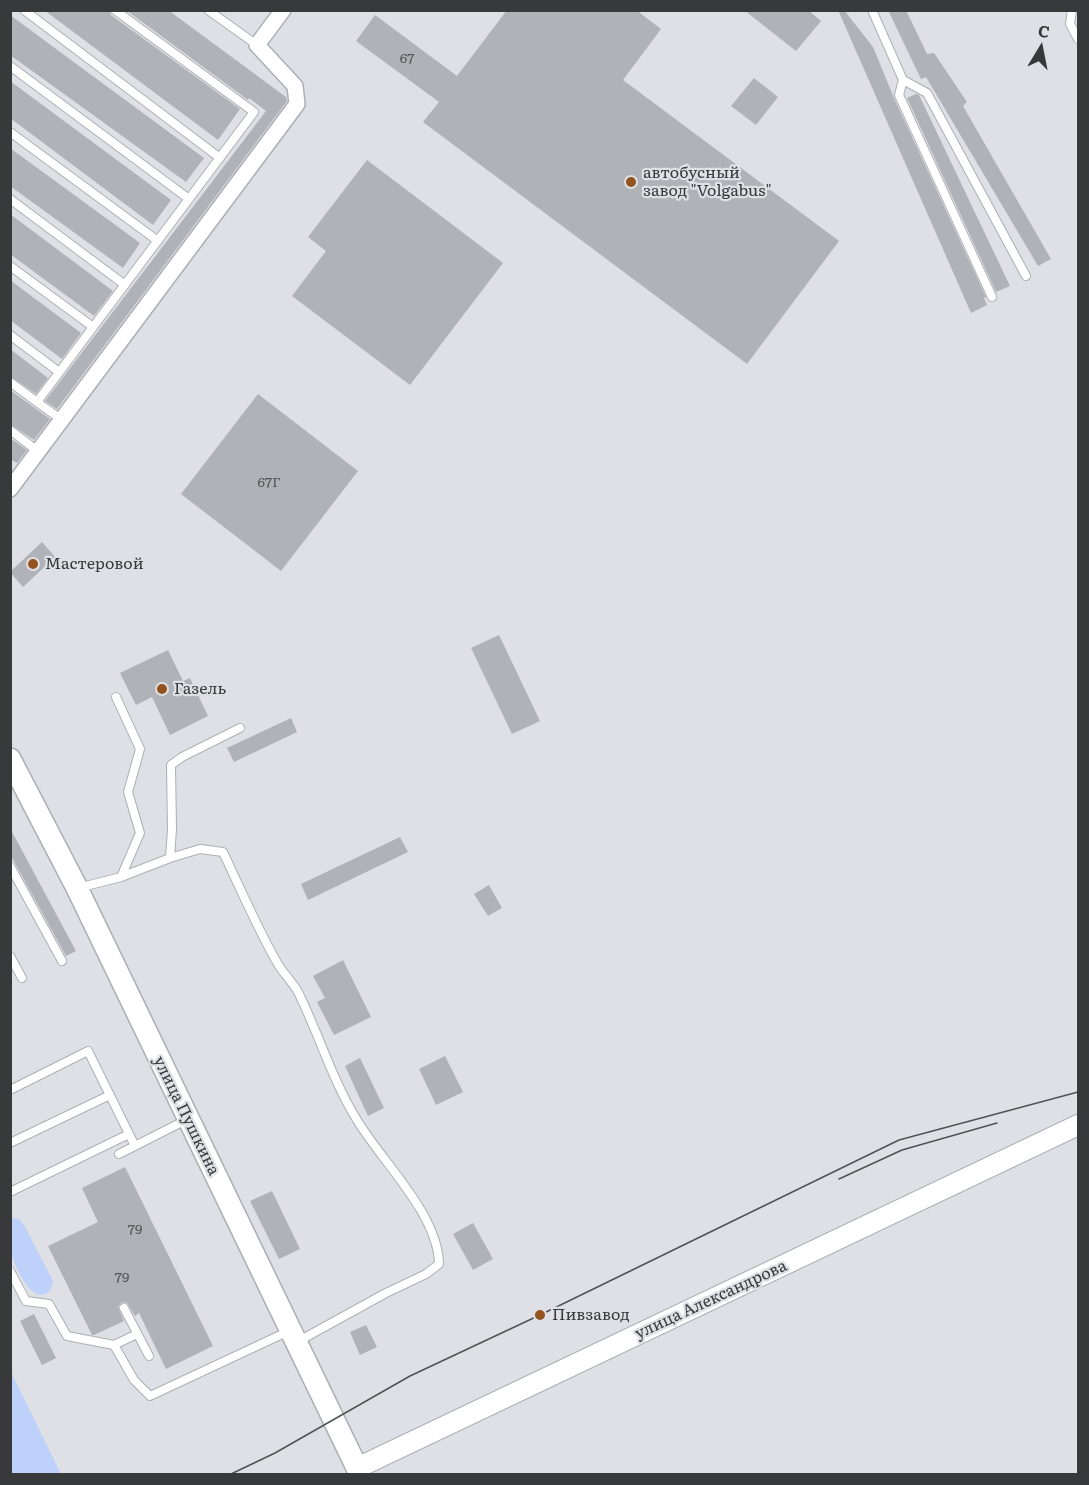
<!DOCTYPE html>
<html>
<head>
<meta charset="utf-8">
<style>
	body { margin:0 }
	#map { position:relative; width:1089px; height:1485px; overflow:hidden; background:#dee0e5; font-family:Literata,serif }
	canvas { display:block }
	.frame { position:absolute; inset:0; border:12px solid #38393b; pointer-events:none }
	.north { position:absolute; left:1011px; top:18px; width:60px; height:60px; -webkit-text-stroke:4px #dee0e5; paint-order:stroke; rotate:10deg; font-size:16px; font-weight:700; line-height:24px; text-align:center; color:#38393b }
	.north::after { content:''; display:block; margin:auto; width:21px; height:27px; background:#38393b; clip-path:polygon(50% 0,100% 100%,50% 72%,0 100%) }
</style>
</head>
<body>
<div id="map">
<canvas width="1089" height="1485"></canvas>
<div class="frame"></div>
<div class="north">С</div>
</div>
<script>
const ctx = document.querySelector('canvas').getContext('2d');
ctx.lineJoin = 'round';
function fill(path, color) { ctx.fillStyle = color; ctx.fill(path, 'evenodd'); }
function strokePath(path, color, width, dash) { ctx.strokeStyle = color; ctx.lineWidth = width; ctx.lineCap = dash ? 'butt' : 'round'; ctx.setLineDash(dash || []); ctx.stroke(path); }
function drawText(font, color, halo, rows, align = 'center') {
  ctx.font = font + ' Literata,serif'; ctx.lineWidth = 4.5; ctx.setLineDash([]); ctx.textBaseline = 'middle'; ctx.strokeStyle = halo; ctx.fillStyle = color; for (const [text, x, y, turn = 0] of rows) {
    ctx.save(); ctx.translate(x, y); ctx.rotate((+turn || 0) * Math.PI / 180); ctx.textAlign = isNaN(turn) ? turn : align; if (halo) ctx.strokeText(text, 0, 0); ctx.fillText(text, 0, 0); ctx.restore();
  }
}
fill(new Path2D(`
	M 11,1218 L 19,1219 L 24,1225 L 53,1281 C 52,1286 51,1291 47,1293 C 31,1303 16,1268 12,1256 C 8,1246 10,1229 11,1218 Z
	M 11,1372 L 61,1474 L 11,1474 Z`), '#bed1fa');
fill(new Path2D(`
	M 44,10 L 109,10 L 111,15 L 240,109 L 218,140 Z
	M 126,10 L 168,10 L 286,97 L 287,101 L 57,409 L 45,401 L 266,111 L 249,98 L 248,100 Z
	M 507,10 L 636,10 L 661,29 L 623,80 L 839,241 L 747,364 L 423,122 L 439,102 L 356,41 L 375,15 L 457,76 Z
	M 744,10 L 808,10 L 821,21 L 796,51 Z
	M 838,10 L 844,10 L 873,47 L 894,98 L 986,297 L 984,298 L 987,305 L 971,313 Z
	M 888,10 L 906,10 L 927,54 L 934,53 L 967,102 L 963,106 L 1051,259 L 1038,266 L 926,77 L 921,79 Z
	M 10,15 L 204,158 L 186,182 L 10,55 Z
	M 754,78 L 778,97 L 756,125 L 731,106 Z
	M 10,81 L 171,200 L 153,225 L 10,118 Z
	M 916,94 L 919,95 L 1010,286 L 996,292 L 907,98 Z
	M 10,148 L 140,243 L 123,268 L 10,186 Z
	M 367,160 L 503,263 L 410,385 L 292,296 L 326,251 L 308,237 Z
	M 10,214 L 113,291 L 94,316 L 10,254 Z
	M 10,280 L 81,333 L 62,359 L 10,320 Z
	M 10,349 L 48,378 L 36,394 L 10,376 Z
	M 10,390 L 50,419 L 34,440 L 10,424 Z
	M 258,394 L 358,471 L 281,571 L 181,494 Z
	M 10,438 L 27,450 L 17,463 L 10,459 Z
	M 42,542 L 55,557 L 23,587 L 10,572 Z
	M 499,635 L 540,721 L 512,734 L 471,648 Z
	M 168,650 L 183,681 L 190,678 L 208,716 L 170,735 L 152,697 L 136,705 L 120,673 Z
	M 291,718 L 297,732 L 234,762 L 227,748 Z
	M 10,828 L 76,951 L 66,956 L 10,854 Z
	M 400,837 L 408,852 L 308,900 L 301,884 Z
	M 489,885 L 502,908 L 488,916 L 474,894 Z
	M 343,960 L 371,1017 L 334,1035 L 317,1002 L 325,998 L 313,976 Z
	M 445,1056 L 463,1092 L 436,1105 L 419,1069 Z
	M 360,1058 L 384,1108 L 368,1116 L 345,1066 Z
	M 125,1167 L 213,1346 L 166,1369 L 139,1313 L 135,1316 L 127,1303 L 122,1302 L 118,1307 L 124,1321 L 94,1335 L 92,1335 L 48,1246 L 98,1222 L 82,1188 Z
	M 272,1191 L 300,1249 L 279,1259 L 250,1201 Z
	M 473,1223 L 493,1259 L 473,1270 L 453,1234 Z
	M 34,1314 L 56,1358 L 42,1365 L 20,1321 Z
	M 366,1325 L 377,1347 L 360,1355 L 350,1332 Z`), '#afb2b6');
const service = new Path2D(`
	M 24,10 L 220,158
	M 208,10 L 257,45
	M 872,10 L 903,80 L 927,93 L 1026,276
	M 1072,10 L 1070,24 L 1078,39
	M 10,66 L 189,199
	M 903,80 L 899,95 L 992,297
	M 10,132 L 158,241
	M 10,199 L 125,285
	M 10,266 L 93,327
	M 10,335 L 59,372
	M 10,382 L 37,402
	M 62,420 L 37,402 L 254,112 L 115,10
	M 10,430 L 39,452
	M 116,697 L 140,749 L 128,792 L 140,833 L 121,877
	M 170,858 L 200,849 L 223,852 C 241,890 258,930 279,966 C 285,975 293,983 298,992 C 319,1034 332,1080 357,1120 C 382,1162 438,1214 439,1264 L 426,1274 L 386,1293 L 297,1342
	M 10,866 L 62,961
	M 78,888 L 121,877 L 170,858 L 172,829 L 171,765 L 182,757 L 240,728
	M 10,956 L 22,978
	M 10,1090 L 88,1051 L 135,1146
	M 10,1143 L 110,1095
	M 119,1154 L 186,1120
	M 10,1192 L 129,1134
	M 10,1271 L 26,1301 L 49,1304 L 67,1336 L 114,1345 L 134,1380 L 150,1396 L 289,1331
	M 124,1308 L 149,1356
	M 114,1345 L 137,1334`);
const minor = new Path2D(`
	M 10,489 L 297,104 L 295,86 L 257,45 L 283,10`);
const tertiary = new Path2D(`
	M 357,1468 L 1078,1125`);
const secondary = new Path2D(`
	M 10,759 L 77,888 L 360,1474`);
strokePath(service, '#acafb3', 10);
strokePath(minor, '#acafb3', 18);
strokePath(tertiary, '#acafb3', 22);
strokePath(secondary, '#acafb3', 24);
strokePath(service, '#fff', 8);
strokePath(minor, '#fff', 15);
strokePath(tertiary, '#fff', 20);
strokePath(secondary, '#fff', 21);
strokePath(new Path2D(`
	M 839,1179 L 902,1150 L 997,1123
	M 231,1474 L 275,1453 L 410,1376 L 540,1315 L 899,1140 L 1078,1092`), '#515254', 1.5);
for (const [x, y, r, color] of [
	[631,182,6,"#93521e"],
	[33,564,6,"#93521e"],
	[162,689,6,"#93521e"],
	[540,1315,6,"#93521e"]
]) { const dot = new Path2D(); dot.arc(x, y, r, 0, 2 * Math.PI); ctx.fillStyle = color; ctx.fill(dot); strokePath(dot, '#dee0e5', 2); }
drawText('14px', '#56575a', null, [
	["67",407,59],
	["67Г",269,483],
	["79",135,1230],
	["79",122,1278]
]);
drawText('16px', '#38393b', '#dee0e5', [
	["автобусный",643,173],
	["завод \"Volgabus\"",643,191],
	["Мастеровой",45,564],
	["Газель",174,689],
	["Пивзавод",552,1315]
], 'left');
drawText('16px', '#38393b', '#dee0e5', [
	["улица Пушкина",186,1116,64],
	["улица Александрова",711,1300,-25]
]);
</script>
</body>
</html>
